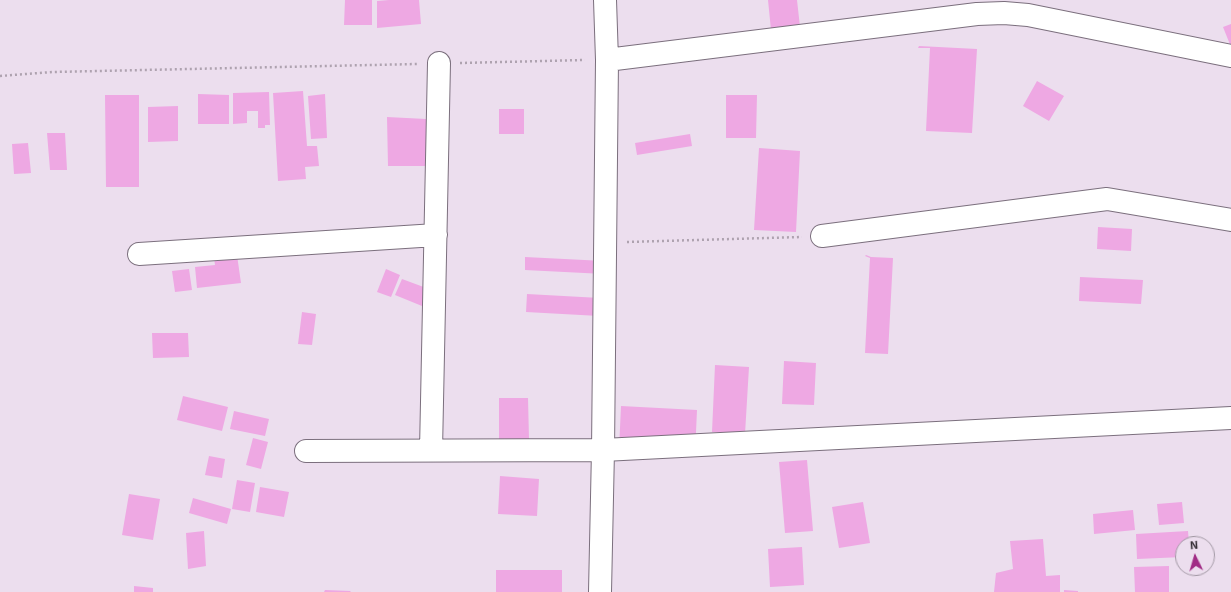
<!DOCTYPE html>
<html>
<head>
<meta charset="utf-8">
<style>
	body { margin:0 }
	#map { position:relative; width:1231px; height:592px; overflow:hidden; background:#ecdeee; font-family:"Exo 2",sans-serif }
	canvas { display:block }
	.north { position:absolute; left:1175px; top:536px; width:40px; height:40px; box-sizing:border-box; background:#ecdeee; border:1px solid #a298a4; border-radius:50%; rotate:355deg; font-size:11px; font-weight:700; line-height:16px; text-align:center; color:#342e35 }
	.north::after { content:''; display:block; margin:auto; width:14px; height:18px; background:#a12c85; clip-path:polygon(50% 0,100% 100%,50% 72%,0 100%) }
</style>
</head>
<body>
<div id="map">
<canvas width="1231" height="592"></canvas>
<div class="north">N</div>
</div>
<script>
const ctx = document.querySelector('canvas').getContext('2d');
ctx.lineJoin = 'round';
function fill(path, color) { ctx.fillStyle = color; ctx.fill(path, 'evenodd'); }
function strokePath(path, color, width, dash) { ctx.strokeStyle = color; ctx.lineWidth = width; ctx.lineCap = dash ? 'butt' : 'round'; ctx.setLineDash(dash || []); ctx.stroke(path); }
fill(new Path2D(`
	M 345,0 L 372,0 L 372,25 L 344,25 Z
	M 389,0 L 419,0 L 421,24 L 377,28 L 377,1 Z
	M 768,0 L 797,0 L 800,27 L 771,30 Z
	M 1231,24 L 1231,47 L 1223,27 Z
	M 919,46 L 977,49 L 972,133 L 926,131 L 930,48 L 918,48 Z
	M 1037,81 L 1064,96 L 1049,121 L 1023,106 Z
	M 303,91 L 307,146 L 317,146 L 319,166 L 305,167 L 306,179 L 278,181 L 273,93 Z
	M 269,92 L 270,125 L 265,125 L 265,128 L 258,128 L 258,111 L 247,111 L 247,123 L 233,124 L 233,93 Z
	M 198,94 L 229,95 L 229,124 L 198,124 Z
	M 325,94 L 327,138 L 311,139 L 308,96 Z
	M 105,95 L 139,95 L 139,187 L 106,187 Z
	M 726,95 L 757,95 L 756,138 L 726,138 Z
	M 178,106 L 178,141 L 148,142 L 148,107 Z
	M 499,109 L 524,109 L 524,134 L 499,134 Z
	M 387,117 L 426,119 L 428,166 L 388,166 Z
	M 47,133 L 65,133 L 67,170 L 50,170 Z
	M 690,134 L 692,146 L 637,155 L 635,143 Z
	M 28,143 L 31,173 L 14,174 L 12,144 Z
	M 759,148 L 800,151 L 796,232 L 754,230 Z
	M 1098,227 L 1132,229 L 1131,251 L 1097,249 Z
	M 237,255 L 241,283 L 197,288 L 195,267 L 215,265 L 214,258 Z
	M 866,255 L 871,257 L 893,258 L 888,354 L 865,353 L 870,258 L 865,256 Z
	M 525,257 L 604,261 L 604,274 L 525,270 Z
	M 189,269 L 192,290 L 175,292 L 172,271 Z
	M 386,269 L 400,275 L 391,297 L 377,292 Z
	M 1080,277 L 1143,280 L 1141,304 L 1079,301 Z
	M 402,279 L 429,289 L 422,306 L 395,295 Z
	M 527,294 L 600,298 L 599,316 L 526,312 Z
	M 302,312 L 316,314 L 312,345 L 298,344 Z
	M 152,333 L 188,333 L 189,357 L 153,358 Z
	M 784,361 L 816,363 L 814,405 L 782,404 Z
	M 715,365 L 749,367 L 745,434 L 712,432 Z
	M 183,396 L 228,407 L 222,431 L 177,420 Z
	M 499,398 L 528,398 L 529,439 L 499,439 Z
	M 621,406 L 697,410 L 695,454 L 619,450 Z
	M 234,411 L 269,419 L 265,436 L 230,429 Z
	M 253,438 L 268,442 L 261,469 L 246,465 Z
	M 209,456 L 225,459 L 222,478 L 205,475 Z
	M 807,460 L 813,531 L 785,533 L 779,462 Z
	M 500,476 L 539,479 L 537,516 L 498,514 Z
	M 237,480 L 255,483 L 250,512 L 232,509 Z
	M 260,487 L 289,492 L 284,517 L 256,512 Z
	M 129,494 L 160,499 L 153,540 L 122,535 Z
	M 193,498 L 231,509 L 227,524 L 189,513 Z
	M 863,502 L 870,543 L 839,548 L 832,507 Z
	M 1182,502 L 1184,523 L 1159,525 L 1157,504 Z
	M 1133,510 L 1135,530 L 1094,534 L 1093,514 Z
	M 204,531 L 206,566 L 188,569 L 186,533 Z
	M 1188,531 L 1189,544 L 1183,544 L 1183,557 L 1137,559 L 1136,534 Z
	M 1043,539 L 1046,576 L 1060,575 L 1060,592 L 994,592 L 996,573 L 1013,569 L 1010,541 Z
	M 802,547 L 804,585 L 770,587 L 768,549 Z
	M 1169,566 L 1169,592 L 1135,592 L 1134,567 Z
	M 496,570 L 562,570 L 562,592 L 496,592 Z
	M 134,586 L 153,588 L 153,592 L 134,592 Z
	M 325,590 L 351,591 L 350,592 L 324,592 Z
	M 1064,590 L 1078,591 L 1078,592 L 1064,592 Z`), '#eea8e3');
const minor = new Path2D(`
	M 607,60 L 977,14 L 1004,13 L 1028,15 L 1231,56
	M 822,236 L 1107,199 L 1231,220
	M 139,254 L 436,235
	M 431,450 L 439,63
	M 306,451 L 603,450 L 1231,418
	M 600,592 L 603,450 L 607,60 L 605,0`);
strokePath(minor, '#7b6f7d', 24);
strokePath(new Path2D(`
	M 460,63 L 585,60
	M 0,76 L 53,72 L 417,64
	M 627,242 L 802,237`), '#aea2af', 2.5, [2, 3]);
strokePath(minor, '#fff', 22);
</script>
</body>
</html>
